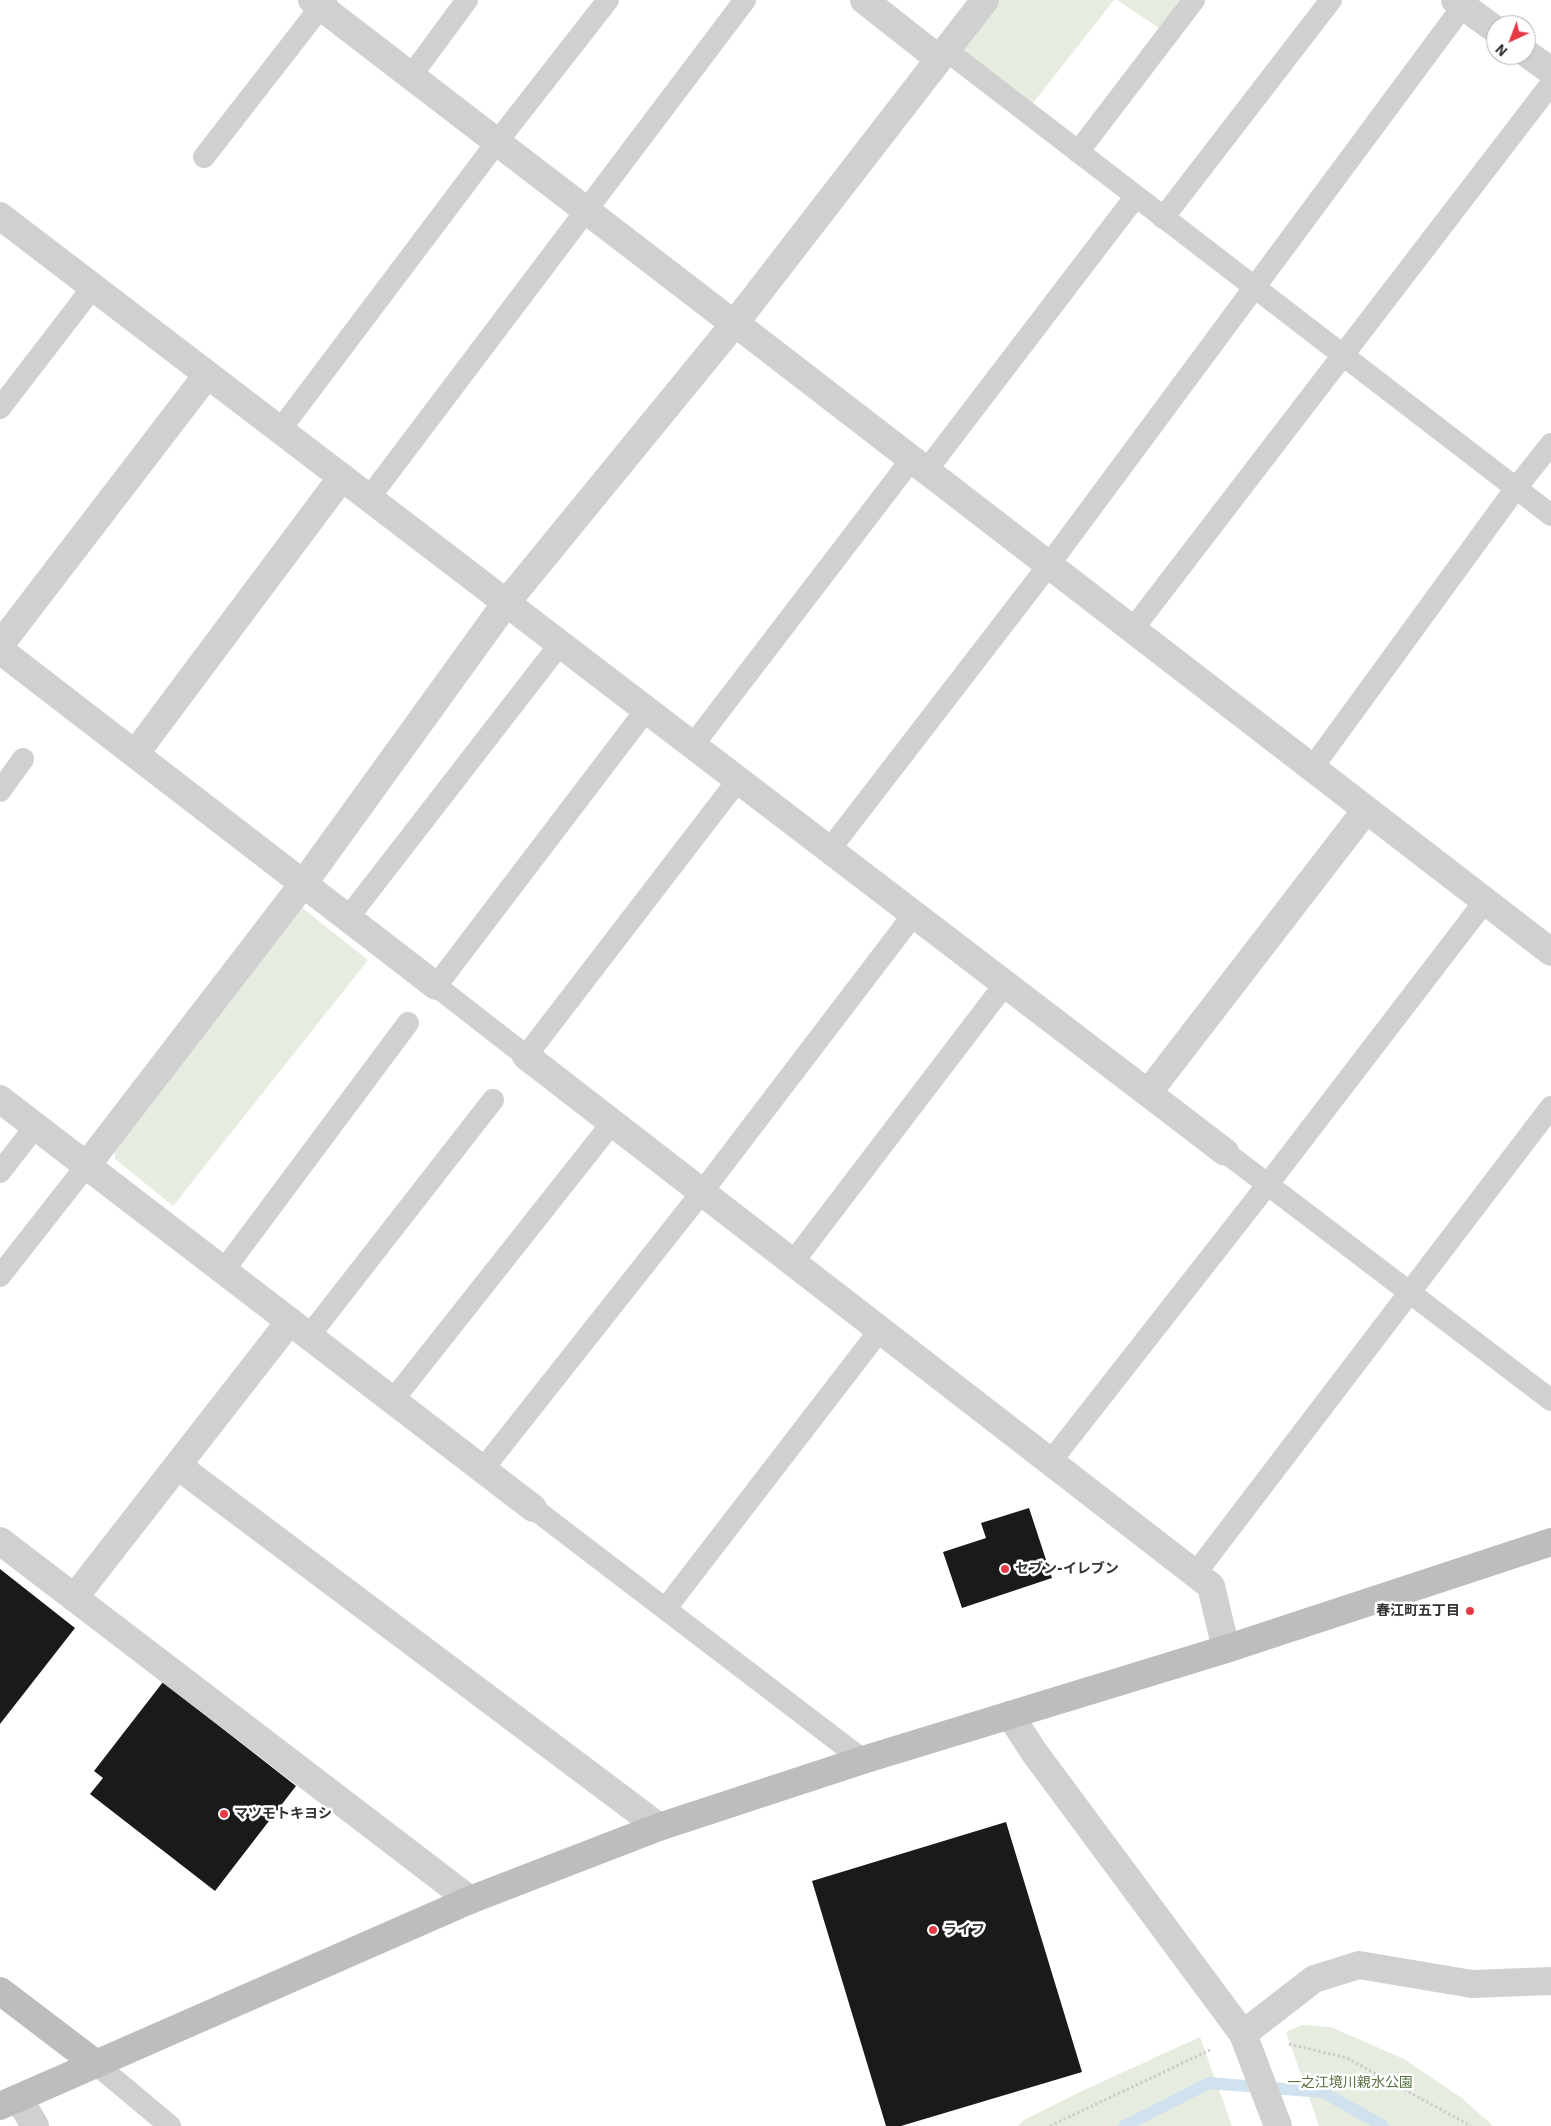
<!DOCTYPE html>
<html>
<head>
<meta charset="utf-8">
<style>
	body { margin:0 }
	#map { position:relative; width:1551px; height:2126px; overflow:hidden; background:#fff; font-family:"IBM Plex Sans",sans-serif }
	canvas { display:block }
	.north { position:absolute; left:1486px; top:15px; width:50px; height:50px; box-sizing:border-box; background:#fff; border:1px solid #adadad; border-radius:50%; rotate:223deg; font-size:14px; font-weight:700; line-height:20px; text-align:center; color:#333 }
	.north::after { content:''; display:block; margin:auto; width:18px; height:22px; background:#e63946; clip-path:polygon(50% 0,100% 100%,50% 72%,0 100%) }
</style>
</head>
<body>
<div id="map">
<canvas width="1551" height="2126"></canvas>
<div class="north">N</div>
</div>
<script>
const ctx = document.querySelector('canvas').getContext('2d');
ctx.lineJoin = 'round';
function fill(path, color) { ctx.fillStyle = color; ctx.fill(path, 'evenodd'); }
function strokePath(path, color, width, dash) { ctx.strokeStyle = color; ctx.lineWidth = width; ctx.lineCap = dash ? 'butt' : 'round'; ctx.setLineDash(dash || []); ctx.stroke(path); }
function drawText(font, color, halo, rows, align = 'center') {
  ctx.font = font + ' "IBM Plex Sans","Noto Sans JP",sans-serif'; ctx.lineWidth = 5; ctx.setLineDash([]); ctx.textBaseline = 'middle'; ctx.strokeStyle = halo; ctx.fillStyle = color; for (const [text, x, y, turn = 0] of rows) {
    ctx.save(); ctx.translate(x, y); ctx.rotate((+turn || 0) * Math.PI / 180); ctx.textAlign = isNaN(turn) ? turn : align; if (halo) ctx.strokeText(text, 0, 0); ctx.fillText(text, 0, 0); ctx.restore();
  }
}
fill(new Path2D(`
	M 985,0 L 1114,0 L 1026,112 L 946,50 Z
	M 1117,0 L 1194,0 L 1168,34 Z
	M 301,907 L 368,960 L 173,1206 L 115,1159 L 114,1146 Z
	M 1302,2025 L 1331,2027 L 1404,2059 L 1463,2099 L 1493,2126 L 1319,2126 L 1286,2032 Z
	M 1200,2037 L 1232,2126 L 1018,2126 L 1024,2120 L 1084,2090 Z`), '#e6ecdf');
strokePath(new Path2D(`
	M 1124,2126 L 1209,2083 L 1323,2092 L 1383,2126`), '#cfe2ee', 12);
fill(new Path2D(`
	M 1029,1508 L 1052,1578 L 962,1608 L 943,1552 L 986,1538 L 981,1523 Z
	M 0,1569 L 75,1628 L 0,1724 Z
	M 163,1682 L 296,1786 L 215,1891 L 90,1794 L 103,1778 L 94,1771 Z
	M 1006,1822 L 1082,2072 L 901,2126 L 886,2126 L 812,1881 Z`), '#1a1a1a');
strokePath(new Path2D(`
	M 1289,2044 L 1347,2058 L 1471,2126
	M 1050,2126 L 1210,2050`), '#cdcdcd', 3, [2.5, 2.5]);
strokePath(new Path2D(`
	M 946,50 L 1551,515
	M 411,76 L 467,0
	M 1078,152 L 1194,0
	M 204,157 L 326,0
	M 1163,218 L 1331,0
	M 0,408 L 93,287
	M 280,430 L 497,142 L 608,0
	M 926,471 L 1136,196
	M 369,498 L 745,0
	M 1132,630 L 1551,84
	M 646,710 L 436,986 L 526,1056 L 738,780
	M 693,745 L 911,460
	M 1312,768 L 1516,488 L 1551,444
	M 0,791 L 23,759
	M 830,849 L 1048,566 L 1463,6
	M 347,919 L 560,644
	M 1225,1152 L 1551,1400
	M 0,1172 L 35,1127
	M 793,1262 L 1005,984
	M 224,1270 L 408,1023
	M 0,1276 L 87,1165
	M 309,1336 L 493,1100
	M 393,1400 L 612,1123
	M 1051,1461 L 1268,1184 L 1485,901
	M 483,1469 L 702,1192 L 914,914
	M 533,1508 L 863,1760
	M 1195,1574 L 1551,1107
	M 666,1608 L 880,1330
	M 96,2064 L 170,2126`), '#d0d0d0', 22);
strokePath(new Path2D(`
	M 312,0 L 725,317 L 735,323 L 1551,952
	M 864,0 L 939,59
	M 1455,0 L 1496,30
	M 1526,53 L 1551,71
	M 0,216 L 1225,1152
	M 0,645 L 207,375
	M 0,650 L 436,986
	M 135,754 L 342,477
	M 526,1056 L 1211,1586 L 1226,1649
	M 1148,1093 L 1366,810
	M 0,1099 L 533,1508
	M 87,1165 L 303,884 L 506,603 L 735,323 L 985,0
	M 178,1466 L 659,1827
	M 0,1541 L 470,1900
	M 74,1598 L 290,1321
	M 1010,1715 L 1034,1752 L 1243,2034 L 1278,2126
	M 1243,2034 L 1314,1979 L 1359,1965 L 1472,1984 L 1551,1981
	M 19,2099 L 35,2126`), '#d0d0d0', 28);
strokePath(new Path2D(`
	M 0,1991 L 96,2064
	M 0,2106 L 470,1900 L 659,1827 L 863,1760 L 1226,1649 L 1551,1542`), '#bdbdbd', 28);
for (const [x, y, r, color] of [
	[1005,1569,5,"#e63946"],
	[1470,1611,5,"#e63946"],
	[224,1814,5,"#e63946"],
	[933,1930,5,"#e63946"]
]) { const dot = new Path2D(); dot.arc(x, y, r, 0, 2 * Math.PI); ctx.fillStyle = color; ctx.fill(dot); strokePath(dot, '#fff', 2); }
drawText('bold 14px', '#333', '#fff', [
	["セブン-イレブン",1015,1569],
	["春江町五丁目",1460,1611,"right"],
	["マツモトキヨシ",234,1814],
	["ライフ",943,1930]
], 'left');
drawText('14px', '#56703f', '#fff', [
	["一之江境川親水公園",1350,2083]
]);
</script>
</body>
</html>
